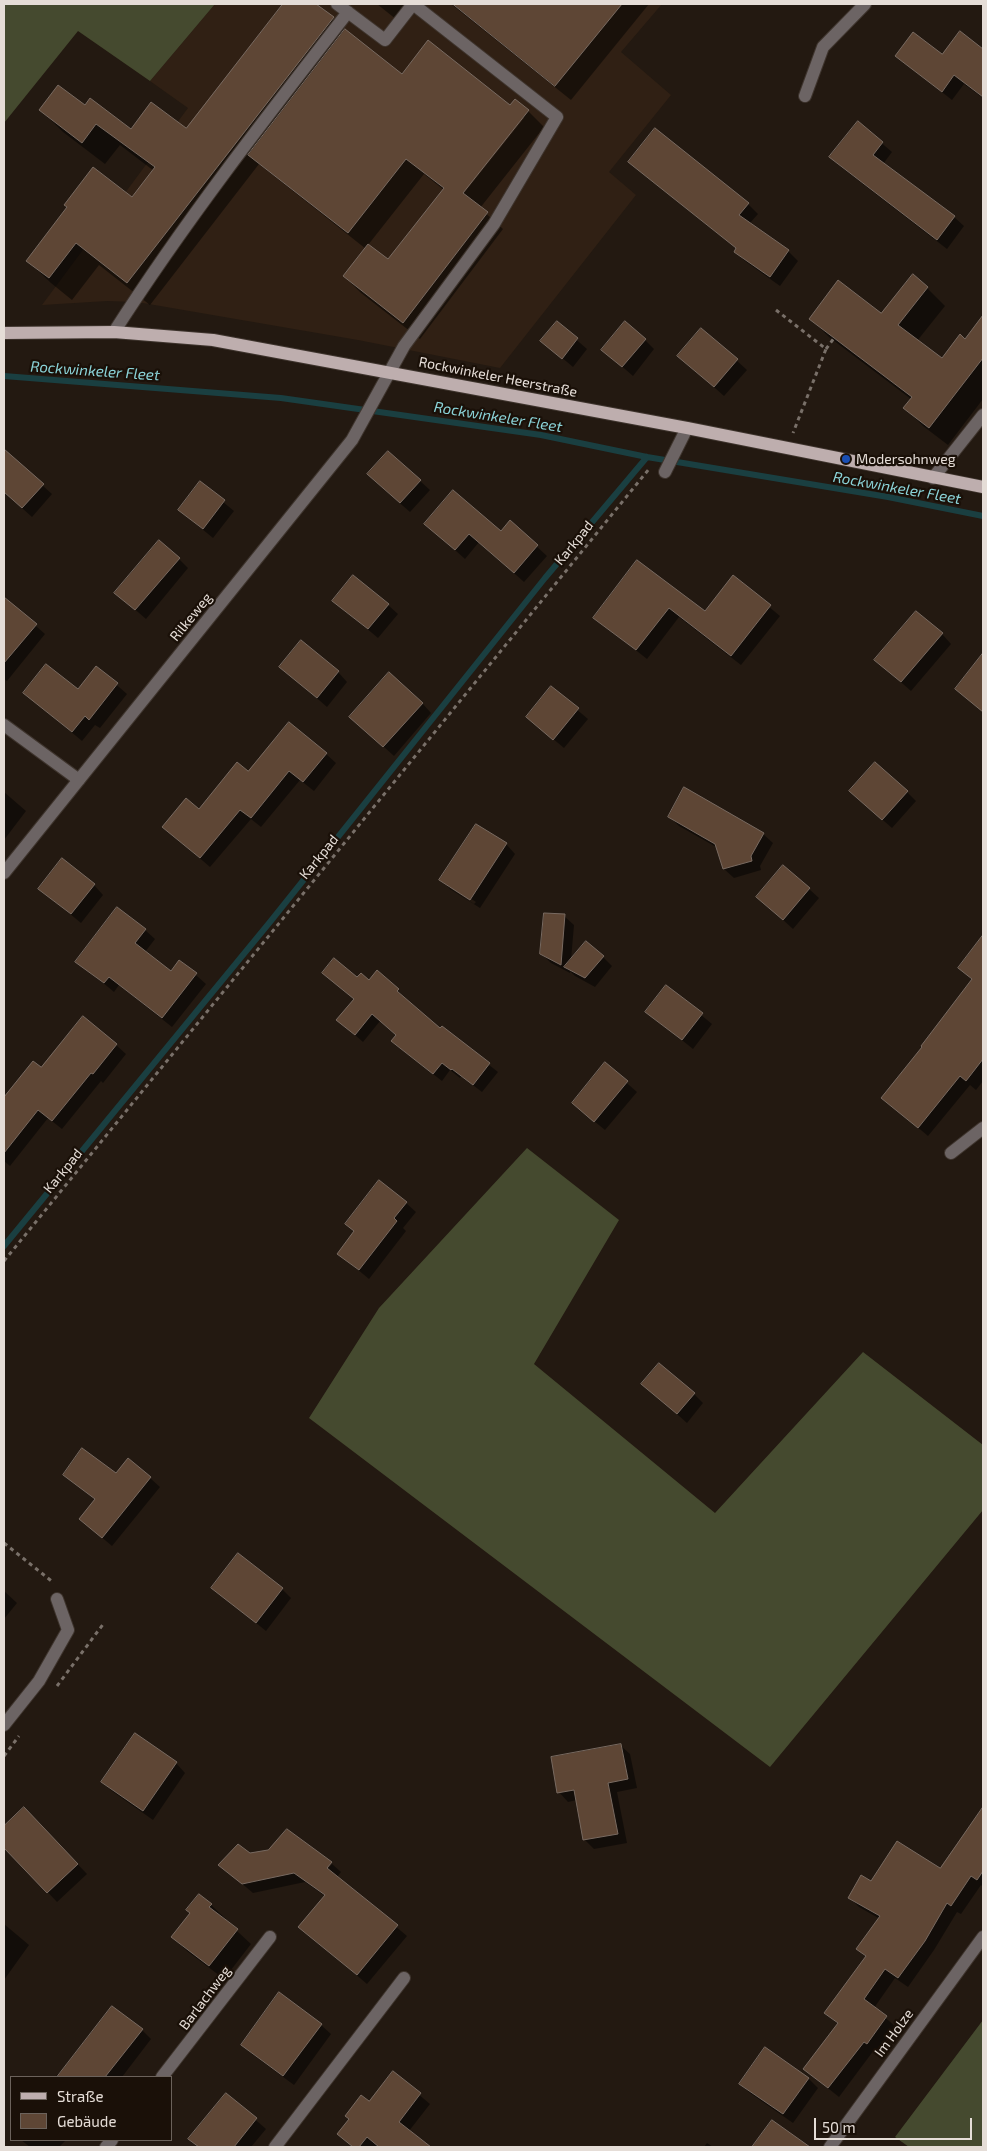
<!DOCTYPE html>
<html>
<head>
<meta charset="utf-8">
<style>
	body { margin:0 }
	#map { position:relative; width:987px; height:2151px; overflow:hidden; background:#231911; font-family:"Exo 2",sans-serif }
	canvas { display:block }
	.frame { position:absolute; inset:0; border:5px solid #e5ddd7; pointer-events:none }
	.legend { position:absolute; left:10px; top:2076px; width:162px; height:65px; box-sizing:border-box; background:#1a1008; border:1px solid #6b625b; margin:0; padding:6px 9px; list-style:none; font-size:15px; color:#e5ddd7 }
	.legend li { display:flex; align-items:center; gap:10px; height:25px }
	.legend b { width:25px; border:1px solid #6b625b }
	.scale { position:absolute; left:814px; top:2118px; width:158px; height:22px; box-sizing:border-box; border:2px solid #e5ddd7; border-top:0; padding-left:6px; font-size:15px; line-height:18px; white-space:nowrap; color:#e5ddd7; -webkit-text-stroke:4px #1a1008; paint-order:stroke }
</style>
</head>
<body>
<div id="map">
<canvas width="987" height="2151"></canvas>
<div class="frame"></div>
<ul class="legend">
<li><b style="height:6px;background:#beaeae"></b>Straße</li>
<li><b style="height:14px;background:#5e4635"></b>Gebäude</li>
</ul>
<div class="scale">50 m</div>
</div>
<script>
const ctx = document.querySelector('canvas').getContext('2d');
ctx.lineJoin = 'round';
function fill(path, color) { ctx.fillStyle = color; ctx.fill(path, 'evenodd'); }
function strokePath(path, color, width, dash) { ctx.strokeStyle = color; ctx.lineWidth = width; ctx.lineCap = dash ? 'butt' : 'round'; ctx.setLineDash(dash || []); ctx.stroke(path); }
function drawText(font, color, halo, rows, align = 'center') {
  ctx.font = font + ' "Exo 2",sans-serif'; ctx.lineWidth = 4.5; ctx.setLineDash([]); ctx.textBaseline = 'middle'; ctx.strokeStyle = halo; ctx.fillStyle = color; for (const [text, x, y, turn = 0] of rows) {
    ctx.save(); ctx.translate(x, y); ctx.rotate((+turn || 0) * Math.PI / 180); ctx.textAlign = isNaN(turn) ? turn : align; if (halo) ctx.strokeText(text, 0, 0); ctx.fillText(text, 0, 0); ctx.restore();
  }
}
fill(new Path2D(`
	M 215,4 L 662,4 L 621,52 L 671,95 L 609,172 L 636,195 L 500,368 L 358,340 L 137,302 L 107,301 L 42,305 L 188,108 L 150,81 Z`), '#302014');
fill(new Path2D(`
	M 4,4 L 215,4 L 150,81 L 78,31 L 4,123 Z
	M 527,1148 L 619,1220 L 534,1364 L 715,1513 L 863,1352 L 983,1445 L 983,1510 L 770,1767 L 309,1418 L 379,1308 Z
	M 983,2020 L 983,2147 L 909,2147 L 895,2137 Z`), '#454a2f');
fill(new Path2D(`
	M 285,4 L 314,4 L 402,76 L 528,111 L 544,127 L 480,208 L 503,229 L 420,339 L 361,293 L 344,276 L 366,249 L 259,164 L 150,305 L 99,265 L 72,300 L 51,283 L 28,261 L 132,198 L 154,171 L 120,145 L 105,164 L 63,132 L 41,110 L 85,107 L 131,131 L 186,130 ZM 522,116 L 524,118 L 460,198 L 458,197 ZM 424,174 L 444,190 L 388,261 L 368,245 Z
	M 377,4 L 418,4 L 402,24 Z
	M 451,4 L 649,4 L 571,100 Z
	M 960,33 L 983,50 L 983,98 L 964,84 L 952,100 L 896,56 L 942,56 Z
	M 858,123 L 892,152 L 883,164 L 954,217 L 964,226 L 947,249 L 841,167 L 831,157 Z
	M 655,130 L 748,204 L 758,214 L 749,224 L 788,251 L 798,261 L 780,286 L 745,261 L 735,252 L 737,249 L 640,171 Z
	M 927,288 L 945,306 L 917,341 L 942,360 L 966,341 L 983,317 L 983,399 L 948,445 L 923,426 L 905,408 L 911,399 L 829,337 L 811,319 L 882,314 Z
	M 557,323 L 587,349 L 573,367 L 542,341 Z
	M 702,329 L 747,370 L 724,396 L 689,365 Z
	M 645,340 L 654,349 L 633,376 L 603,350 Z
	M 4,451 L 52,494 L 32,517 L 4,492 Z
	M 420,481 L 430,490 L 410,512 L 378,484 Z
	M 200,483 L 234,511 L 213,538 L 179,510 Z
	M 510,522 L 547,556 L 524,582 L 479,542 L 465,559 L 426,524 L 501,532 Z
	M 179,559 L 188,568 L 146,619 L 116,593 Z
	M 637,562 L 705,613 L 733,577 L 780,616 L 741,665 L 679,617 L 647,659 L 595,618 Z
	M 4,598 L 45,634 L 7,681 L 4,679 Z
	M 334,601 L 388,605 L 398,614 L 378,638 Z
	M 942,634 L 951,644 L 911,691 L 886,669 Z
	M 983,655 L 983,712 L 956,689 Z
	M 96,667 L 127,694 L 100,728 L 95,725 L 82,741 L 25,693 L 78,691 Z
	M 281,667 L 338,672 L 347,682 L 327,707 Z
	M 551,688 L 588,719 L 564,748 L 527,717 Z
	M 422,703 L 431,713 L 394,756 L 361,726 Z
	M 326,754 L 336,763 L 314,791 L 300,780 L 261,827 L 251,819 L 210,867 L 174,836 L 199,811 L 248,773 Z
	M 4,792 L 26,811 L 4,840 Z
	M 907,792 L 916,801 L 892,828 L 860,800 Z
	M 669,816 L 763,834 L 773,843 L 760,866 L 761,870 L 734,878 L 724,869 L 718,848 L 679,826 Z
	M 506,844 L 515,854 L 480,908 L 450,889 L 441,879 ZM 450,885 L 476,902 L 474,904 L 450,888 Z
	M 94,885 L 103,895 L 81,923 L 40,889 Z
	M 809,889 L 819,898 L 793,929 L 758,897 Z
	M 564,916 L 574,925 L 571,960 L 603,957 L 612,966 L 595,987 L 575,976 L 570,971 L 570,973 L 551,963 L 541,953 Z
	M 145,930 L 155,939 L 145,952 L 171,973 L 180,961 L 206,984 L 172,1027 L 119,985 L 114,992 L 77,961 Z
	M 983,937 L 983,1081 L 976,1090 L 970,1085 L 928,1136 L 883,1098 L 924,1047 L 973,981 L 959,967 Z
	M 377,972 L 441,1030 L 442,1028 L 498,1072 L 482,1092 L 461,1076 L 460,1078 L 450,1070 L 442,1081 L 401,1049 L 393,1041 L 397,1036 L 380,1021 L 363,1042 L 346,1027 L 355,1000 L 332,980 L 357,979 L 369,982 Z
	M 666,986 L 712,1024 L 693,1049 L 647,1012 Z
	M 116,1045 L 126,1054 L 103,1083 L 101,1081 L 62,1129 L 48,1118 L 10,1166 L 4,1161 L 4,1099 L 33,1062 L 41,1069 Z
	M 605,1064 L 637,1092 L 605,1130 L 583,1112 Z
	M 406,1203 L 416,1212 L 403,1228 L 406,1231 L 369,1279 L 339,1254 L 355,1232 L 347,1224 Z
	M 643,1384 L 694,1394 L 703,1403 L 687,1423 Z
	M 64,1475 L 150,1478 L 160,1487 L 112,1546 L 80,1519 L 96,1500 Z
	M 213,1588 L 282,1589 L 291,1598 L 266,1631 Z
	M 4,1591 L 17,1603 L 4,1619 Z
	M 620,1745 L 630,1754 L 637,1788 L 617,1792 L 627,1843 L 594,1849 L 585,1840 L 577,1800 L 568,1802 L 559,1792 Z
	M 176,1763 L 185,1773 L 153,1820 L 112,1791 L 102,1782 Z
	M 24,1808 L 87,1874 L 57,1902 L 4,1846 L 4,1828 Z
	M 983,1809 L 983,1887 L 981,1885 L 961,1914 L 957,1912 L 934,1950 L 908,1987 L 895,1978 L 874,2008 L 896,2027 L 877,2053 L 874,2050 L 839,2097 L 804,2069 L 838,2024 L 825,2012 L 866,1957 L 858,1949 L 880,1919 L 859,1907 L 850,1898 L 872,1883 L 940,1870 Z
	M 268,1851 L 324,1873 L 332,1864 L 341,1872 L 337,1877 L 407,1936 L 367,1984 L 300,1927 L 325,1896 L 305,1882 L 253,1893 L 220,1865 L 250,1854 Z
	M 211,1905 L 226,1919 L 225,1920 L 251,1944 L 224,1979 L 187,1951 L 173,1937 Z
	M 4,1924 L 29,1945 L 4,1980 Z
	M 321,2025 L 331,2034 L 294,2085 L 252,2054 L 243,2045 Z
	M 142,2030 L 151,2039 L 122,2077 L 55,2077 L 60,2072 L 62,2073 Z
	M 393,2073 L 430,2104 L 409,2131 L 427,2147 L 353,2147 L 339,2134 L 369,2103 Z
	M 808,2078 L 818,2088 L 793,2123 L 750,2093 L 740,2084 Z
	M 226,2094 L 266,2129 L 251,2147 L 198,2147 L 190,2139 Z
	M 772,2121 L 800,2141 L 806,2147 L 754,2147 Z
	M 21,2140 L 66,2140 L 59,2147 L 30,2147 Z
	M 707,2143 L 713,2147 L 704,2147 Z`), '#0007');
strokePath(new Path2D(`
	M 4,376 L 281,398 L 541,435 L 647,457 L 888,497 L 983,516
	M 4,1246 L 270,922 L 545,578 L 647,457`), '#1a3f41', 6);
const building = new Path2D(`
	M 283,4 L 316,4 L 334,17 L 127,283 L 76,243 L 49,278 L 26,261 L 67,207 L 64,205 L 93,167 L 132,197 L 155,167 L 96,124 L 82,143 L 39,110 L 58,85 L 85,105 L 90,98 L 131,129 L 151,102 L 186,128 Z
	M 453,4 L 622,4 L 555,86 Z
	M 345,29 L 402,74 L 428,40 L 510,105 L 515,99 L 529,110 L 463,193 L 488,212 L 403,323 L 343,276 L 368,244 L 388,259 L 444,188 L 406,159 L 348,233 L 248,155 Z
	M 960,31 L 983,49 L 983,97 L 954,75 L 942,92 L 895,56 L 913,32 L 942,54 Z
	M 858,121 L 883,142 L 873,155 L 955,216 L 937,240 L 829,157 Z
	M 655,128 L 749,203 L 739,215 L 789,250 L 770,277 L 734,252 L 736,248 L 628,162 Z
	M 913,274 L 928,287 L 898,325 L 942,358 L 960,334 L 965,339 L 983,315 L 983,358 L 929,428 L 903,408 L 912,397 L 809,319 L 838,280 L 881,313 Z
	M 557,321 L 578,338 L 562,359 L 540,341 Z
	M 625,321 L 646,339 L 622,367 L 601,350 Z
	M 701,328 L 738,359 L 714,387 L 677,356 Z
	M 4,449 L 44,484 L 22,508 L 4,492 Z
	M 388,451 L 421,480 L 400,503 L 367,474 Z
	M 200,481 L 225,500 L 203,529 L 178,510 Z
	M 453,490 L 501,531 L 510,520 L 538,545 L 514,573 L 469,534 L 455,550 L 424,524 Z
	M 159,540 L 180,558 L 135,610 L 114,593 Z
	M 637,560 L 705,611 L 733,575 L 771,605 L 731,656 L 669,608 L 636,650 L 593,618 Z
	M 353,575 L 389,604 L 368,629 L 332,601 Z
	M 4,597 L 37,624 L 4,663 Z
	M 916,611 L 943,633 L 901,682 L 874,660 Z
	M 301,640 L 339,671 L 317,698 L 279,667 Z
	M 983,653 L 983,712 L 955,689 Z
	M 46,664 L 78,689 L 96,666 L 118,683 L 89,720 L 85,716 L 72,732 L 23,693 Z
	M 389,672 L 423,703 L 383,747 L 349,717 Z
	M 551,686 L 579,708 L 553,740 L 526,717 Z
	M 289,722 L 327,753 L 303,782 L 289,771 L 251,818 L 240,810 L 200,858 L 162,827 L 186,798 L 199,809 L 237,762 L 248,771 Z
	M 875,762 L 908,791 L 882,820 L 849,791 Z
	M 684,787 L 764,833 L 751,856 L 752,861 L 723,869 L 715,844 L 668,817 Z
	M 476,824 L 507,843 L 470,900 L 439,880 Z
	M 62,858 L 95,884 L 71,914 L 38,889 Z
	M 783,865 L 810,888 L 783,920 L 756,897 Z
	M 117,907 L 146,929 L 135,943 L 171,971 L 179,960 L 197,973 L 162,1018 L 109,977 L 104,983 L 75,962 Z
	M 544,913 L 565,914 L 561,965 L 540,954 Z
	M 983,935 L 983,1059 L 966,1081 L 960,1076 L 918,1128 L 881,1098 L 922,1047 L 921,1046 L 972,979 L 958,968 Z
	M 586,941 L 604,956 L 585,978 L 564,967 Z
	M 334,958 L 357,977 L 361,973 L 369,980 L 377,970 L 399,989 L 397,991 L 440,1028 L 442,1026 L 490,1063 L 473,1085 L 452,1069 L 451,1070 L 442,1063 L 433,1074 L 391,1041 L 396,1035 L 372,1014 L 355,1035 L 336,1020 L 354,999 L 322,973 Z
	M 666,985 L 703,1013 L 682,1040 L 645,1012 Z
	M 83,1016 L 117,1044 L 93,1074 L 91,1073 L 52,1121 L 38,1110 L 4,1153 L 4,1097 L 33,1061 L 41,1067 Z
	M 605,1062 L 628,1081 L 594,1122 L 572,1103 Z
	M 379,1180 L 407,1202 L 394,1218 L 397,1221 L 359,1270 L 337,1254 L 354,1231 L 345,1224 Z
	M 659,1363 L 695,1393 L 677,1414 L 641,1384 Z
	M 82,1448 L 116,1473 L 128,1458 L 151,1477 L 102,1538 L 79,1519 L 95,1499 L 63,1475 Z
	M 238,1553 L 283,1588 L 256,1623 L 211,1588 Z
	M 135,1733 L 177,1762 L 143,1811 L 101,1782 Z
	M 621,1744 L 628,1779 L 608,1783 L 618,1834 L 583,1840 L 574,1790 L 557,1793 L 551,1757 Z
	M 24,1807 L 78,1864 L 47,1893 L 4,1848 L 4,1826 Z
	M 983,1807 L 983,1871 L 977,1880 L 971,1876 L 951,1906 L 947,1903 L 925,1941 L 898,1978 L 885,1969 L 864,1999 L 887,2016 L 867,2044 L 864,2042 L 828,2088 L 803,2069 L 838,2023 L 824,2013 L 866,1956 L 856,1949 L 880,1916 L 848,1898 L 861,1875 L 871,1881 L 897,1841 L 940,1868 Z
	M 287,1829 L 332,1862 L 327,1868 L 398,1925 L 357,1975 L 298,1927 L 325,1895 L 294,1873 L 242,1884 L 218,1865 L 238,1844 L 250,1853 L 268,1850 Z
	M 199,1894 L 212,1904 L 209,1907 L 238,1929 L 209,1966 L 171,1937 L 190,1913 L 186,1910 Z
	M 279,1992 L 322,2024 L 283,2076 L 241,2045 Z
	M 112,2006 L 143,2029 L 105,2077 L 57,2077 Z
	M 765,2047 L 809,2078 L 783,2114 L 739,2084 Z
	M 393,2071 L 421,2093 L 399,2122 L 431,2147 L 379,2147 L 367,2137 L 359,2147 L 353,2147 L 337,2134 L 349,2119 L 345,2116 L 361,2095 L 369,2101 Z
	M 226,2093 L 257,2118 L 234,2147 L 199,2147 L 188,2139 Z
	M 772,2120 L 810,2147 L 752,2147 Z`);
fill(building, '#5e4635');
strokePath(building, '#786a61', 1);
const minor = new Path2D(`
	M 337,4 L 385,40 L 413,4
	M 805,96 L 823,47 L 865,4
	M 114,332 C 185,221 267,116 348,12
	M 665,472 L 687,428
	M 933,478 L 983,415
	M 4,725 L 79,780
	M 4,873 L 352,440 L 404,346 L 494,224 L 557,117 L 413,4
	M 951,1153 L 983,1128
	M 4,1725 L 39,1681 L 68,1630 L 57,1599
	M 162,2077 L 270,1937
	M 106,2147 L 112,2140
	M 275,2147 L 404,1978
	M 830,2147 L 983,1937`);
const major = new Path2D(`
	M 4,333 L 114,332 L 213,340 L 687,428 L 983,487`);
strokePath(minor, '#3e342d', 14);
strokePath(major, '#3e342d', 14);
strokePath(new Path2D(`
	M 776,310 L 826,349 L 793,433
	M 826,349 L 834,338
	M 4,1261 L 649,469
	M 4,1543 L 54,1583
	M 57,1686 L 104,1623
	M 4,1756 L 19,1736`), '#797069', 3, [4, 4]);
strokePath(minor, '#6c6464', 12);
strokePath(major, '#beaeae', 12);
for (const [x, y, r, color] of [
	[846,459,5,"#1a4fb4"]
]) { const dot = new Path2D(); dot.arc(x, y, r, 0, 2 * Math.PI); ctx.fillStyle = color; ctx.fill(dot); strokePath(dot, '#1a1008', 2); }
drawText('14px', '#e5ddd7', '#1a1008', [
	["Rockwinkeler Heerstraße",498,377,11],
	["Karkpad",574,543,-51],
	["Rilkeweg",191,617,-51],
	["Karkpad",319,857,-51],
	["Karkpad",63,1171,-51],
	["Barlachweg",205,1998,-53],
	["Im Holze",894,2033,-54]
]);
drawText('14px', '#e5ddd7', '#1a1008', [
	["Modersohnweg",856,459]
], 'left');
drawText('italic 15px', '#8bd3d8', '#1a1008', [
	["Rockwinkeler Fleet",95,371,4],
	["Rockwinkeler Fleet",498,417,9],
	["Rockwinkeler Fleet",897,488,10]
]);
</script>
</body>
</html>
